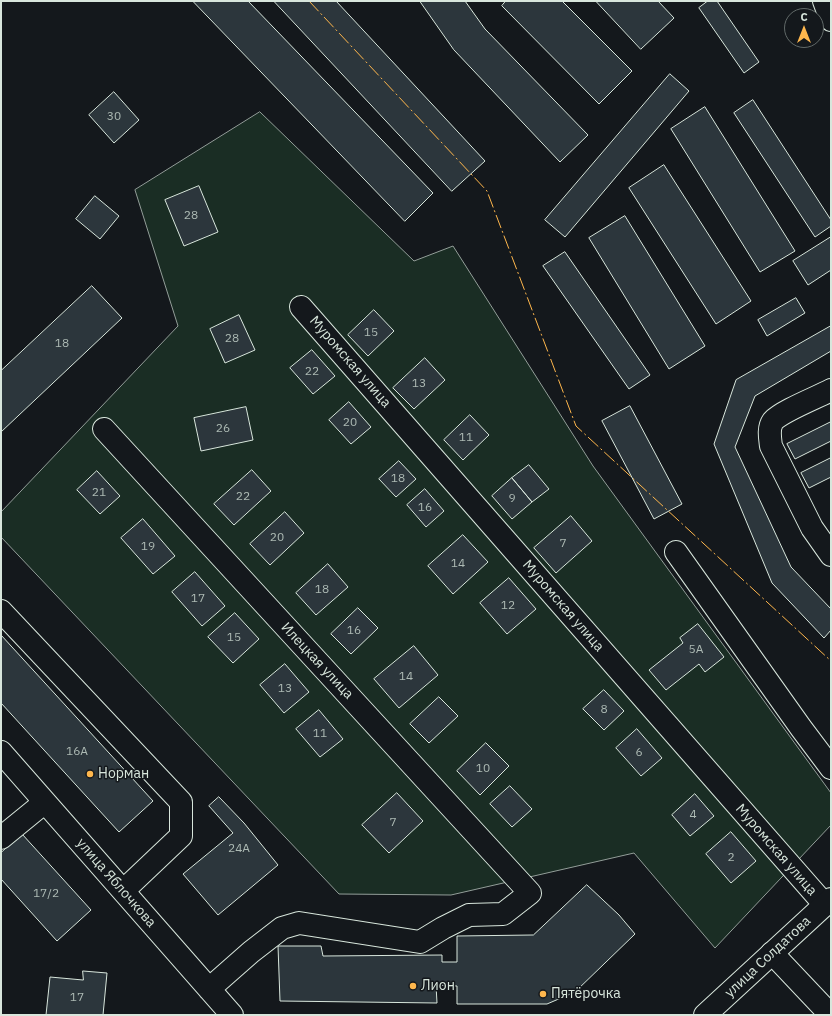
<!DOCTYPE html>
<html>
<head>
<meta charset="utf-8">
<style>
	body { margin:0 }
	#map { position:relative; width:832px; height:1016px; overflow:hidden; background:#14181c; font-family:"IBM Plex Sans",sans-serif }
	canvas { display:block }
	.frame { position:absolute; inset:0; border:2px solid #d8e6dc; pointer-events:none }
	.north { position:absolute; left:784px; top:8px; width:40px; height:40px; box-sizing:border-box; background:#14181c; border:1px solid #626a69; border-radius:50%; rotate:0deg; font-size:11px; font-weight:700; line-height:16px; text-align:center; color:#d8e6dc }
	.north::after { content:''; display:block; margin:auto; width:14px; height:18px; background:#ffb74d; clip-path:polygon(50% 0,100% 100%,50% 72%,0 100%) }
</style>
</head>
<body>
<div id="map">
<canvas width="832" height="1016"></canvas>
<div class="frame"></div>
<div class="north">С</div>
</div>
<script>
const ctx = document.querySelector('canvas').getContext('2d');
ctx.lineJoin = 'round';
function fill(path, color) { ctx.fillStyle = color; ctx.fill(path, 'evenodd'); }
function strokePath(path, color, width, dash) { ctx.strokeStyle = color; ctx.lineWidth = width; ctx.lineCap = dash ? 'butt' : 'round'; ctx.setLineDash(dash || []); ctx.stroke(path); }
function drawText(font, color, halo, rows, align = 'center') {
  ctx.font = font + ' "IBM Plex Sans",sans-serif'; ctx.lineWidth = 3; ctx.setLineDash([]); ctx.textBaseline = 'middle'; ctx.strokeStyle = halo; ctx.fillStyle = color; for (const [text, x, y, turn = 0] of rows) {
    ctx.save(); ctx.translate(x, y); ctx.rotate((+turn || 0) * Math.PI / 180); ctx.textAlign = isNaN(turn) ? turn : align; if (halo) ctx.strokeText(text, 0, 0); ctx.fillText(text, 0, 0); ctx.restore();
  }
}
const green = new Path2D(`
	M 260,112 L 414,261 L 453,246 L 593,466 L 831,793 L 831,825 L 715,948 L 634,853 L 451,895 L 339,894 L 1,537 L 1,512 L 178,326 L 135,190 Z`);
fill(green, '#1a2d24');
strokePath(green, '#939e99', 1);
const building = new Path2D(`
	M 193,1 L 248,1 L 433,193 L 405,221 Z
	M 274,1 L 336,1 L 485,161 L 452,191 Z
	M 420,1 L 465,1 L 485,29 L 588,135 L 560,162 L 454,50 Z
	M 506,1 L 562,1 L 632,71 L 599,104 L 502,6 Z
	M 596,1 L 658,1 L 674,18 L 641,49 Z
	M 708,1 L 717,1 L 759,62 L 744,73 L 699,8 Z
	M 670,74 L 689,91 L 565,237 L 545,220 Z
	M 114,92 L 139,120 L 114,143 L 89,115 Z
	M 753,100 L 831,220 L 831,226 L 815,237 L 734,113 Z
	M 705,107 L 795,251 L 760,272 L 671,129 Z
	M 664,165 L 751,301 L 716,324 L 629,188 Z
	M 199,186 L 218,232 L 184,246 L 165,200 Z
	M 95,196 L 119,216 L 100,239 L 76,219 Z
	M 625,216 L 705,346 L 669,369 L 589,238 Z
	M 831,237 L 831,270 L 808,285 L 793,261 Z
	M 565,252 L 650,375 L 629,389 L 543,266 Z
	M 92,286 L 122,318 L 1,432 L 1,371 Z
	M 796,298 L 805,313 L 767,336 L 758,320 Z
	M 374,310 L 394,331 L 368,356 L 348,335 Z
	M 239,315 L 255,350 L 225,363 L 210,329 Z
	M 831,326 L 831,351 L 755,396 L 735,447 L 791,567 L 831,609 L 831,630 L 824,638 L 772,583 L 714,444 L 736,380 Z
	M 312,350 L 335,376 L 313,394 L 290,368 Z
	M 425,358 L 445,380 L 414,409 L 393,388 Z
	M 349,402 L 371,427 L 351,444 L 329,420 Z
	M 630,406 L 682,504 L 654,519 L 602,421 Z
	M 246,407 L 253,440 L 201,451 L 194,418 Z
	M 470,415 L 489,435 L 463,460 L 444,440 Z
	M 831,422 L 831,441 L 795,459 L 787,444 Z
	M 831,458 L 831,477 L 809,488 L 801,473 Z
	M 399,461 L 416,479 L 396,497 L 379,479 Z
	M 529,465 L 549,489 L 532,502 L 512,478 Z
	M 252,470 L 271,491 L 234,525 L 214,504 Z
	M 97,471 L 120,496 L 100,514 L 77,490 Z
	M 512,478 L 532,502 L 512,519 L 492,496 Z
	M 425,489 L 444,511 L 426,527 L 407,505 Z
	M 285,512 L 304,533 L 270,565 L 250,544 Z
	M 571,516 L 592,541 L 556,573 L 534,548 Z
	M 143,519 L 175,556 L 153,574 L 121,538 Z
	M 463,535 L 488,562 L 453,594 L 428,566 Z
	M 328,564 L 348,587 L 316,615 L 296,593 Z
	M 195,572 L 225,606 L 202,626 L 172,592 Z
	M 509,578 L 536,609 L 507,634 L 480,603 Z
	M 358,608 L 378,628 L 351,654 L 331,634 Z
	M 235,613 L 259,639 L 233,663 L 208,637 Z
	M 698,624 L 724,657 L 705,672 L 699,664 L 666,690 L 649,670 L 683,643 L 680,638 Z
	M 1,635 L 153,801 L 119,832 L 1,703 Z
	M 414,646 L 438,675 L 399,708 L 374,679 Z
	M 285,664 L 309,692 L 284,713 L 260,685 Z
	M 604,690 L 624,711 L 604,730 L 583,709 Z
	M 439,697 L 458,716 L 429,743 L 410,724 Z
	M 319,710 L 343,739 L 320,757 L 296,729 Z
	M 637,729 L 662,758 L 641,776 L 616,748 Z
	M 486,743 L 509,766 L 480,795 L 457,771 Z
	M 510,786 L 532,809 L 512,827 L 490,804 Z
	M 397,793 L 423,821 L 389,853 L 362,825 Z
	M 695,794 L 714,816 L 690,836 L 672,815 Z
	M 219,797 L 244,823 L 278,865 L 218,915 L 183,874 L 233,833 L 209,806 Z
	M 731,832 L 756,861 L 731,883 L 706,854 Z
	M 22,834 L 91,910 L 57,941 L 1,879 L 1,853 Z
	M 587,885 L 619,915 L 635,934 L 575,992 L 547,1004 L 457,1004 L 457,986 L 436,985 L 437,1003 L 280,1001 L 278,946 L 321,946 L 323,956 L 442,955 L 442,962 L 457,962 L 457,936 L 533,935 Z
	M 83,971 L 107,973 L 103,1015 L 46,1015 L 50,977 L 83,980 Z`);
fill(building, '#2c363c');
strokePath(building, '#d8e6dc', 1);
const minor = new Path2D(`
	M 824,1 L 831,20
	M 301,307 L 825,905
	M 831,390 C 818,397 782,411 773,421 C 768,428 770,438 771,446 L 812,528 L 831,555
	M 104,429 L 530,893 L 503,914 L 469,915 L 443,928 L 420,942 L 299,923 L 282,928 L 251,952 L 209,989
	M 676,552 L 801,728 L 831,768
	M 1,611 L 181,802 L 181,836 L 123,891
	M 1,752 L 232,1015
	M 1,838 L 45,802
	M 772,953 L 824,1008`);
const major = new Path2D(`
	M 705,1015 L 831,899`);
strokePath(minor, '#d8e6dc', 24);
strokePath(major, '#d8e6dc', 24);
strokePath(minor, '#14181c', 22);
strokePath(major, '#14181c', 22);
strokePath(new Path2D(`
	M 309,1 L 487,191 L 576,426 L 831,661`), '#ffb74d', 1, [14, 3, 2, 3]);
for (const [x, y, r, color] of [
	[90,774,4,"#ffb74d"],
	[413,986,4,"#ffb74d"],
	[543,994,4,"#ffb74d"]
]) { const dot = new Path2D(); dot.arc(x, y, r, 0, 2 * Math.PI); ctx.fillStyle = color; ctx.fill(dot); strokePath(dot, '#14181c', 1.5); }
drawText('12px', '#adbab4', null, [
	["30",114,117],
	["28",191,216],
	["15",371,333],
	["28",232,339],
	["18",62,344],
	["22",312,372],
	["13",419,384],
	["20",350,423],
	["26",223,429],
	["11",466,438],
	["18",398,479],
	["21",99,493],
	["22",243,497],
	["9",512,499],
	["16",425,508],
	["20",277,538],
	["7",563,544],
	["19",148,547],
	["14",458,564],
	["18",322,590],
	["17",198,599],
	["12",508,606],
	["16",354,631],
	["15",234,638],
	["5А",696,650],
	["14",406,677],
	["13",285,689],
	["8",604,710],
	["11",320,734],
	["16А",77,752],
	["6",639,753],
	["10",483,769],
	["4",693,815],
	["7",393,823],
	["24А",239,849],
	["2",731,858],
	["17/2",46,894],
	["17",77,998]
]);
drawText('14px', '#d8e6dc', '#14181c', [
	["Муромская улица",350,362,49],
	["Муромская улица",563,606,49],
	["Илецкая улица",317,661,47],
	["Муромская улица",776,850,49],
	["улица Яблочкова",116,883,49],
	["улица Солдатова",768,957,-43]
]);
drawText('14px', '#d8e6dc', '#14181c', [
	["Норман",98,774],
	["Лион",421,986],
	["Пятёрочка",551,994]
], 'left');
</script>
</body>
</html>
